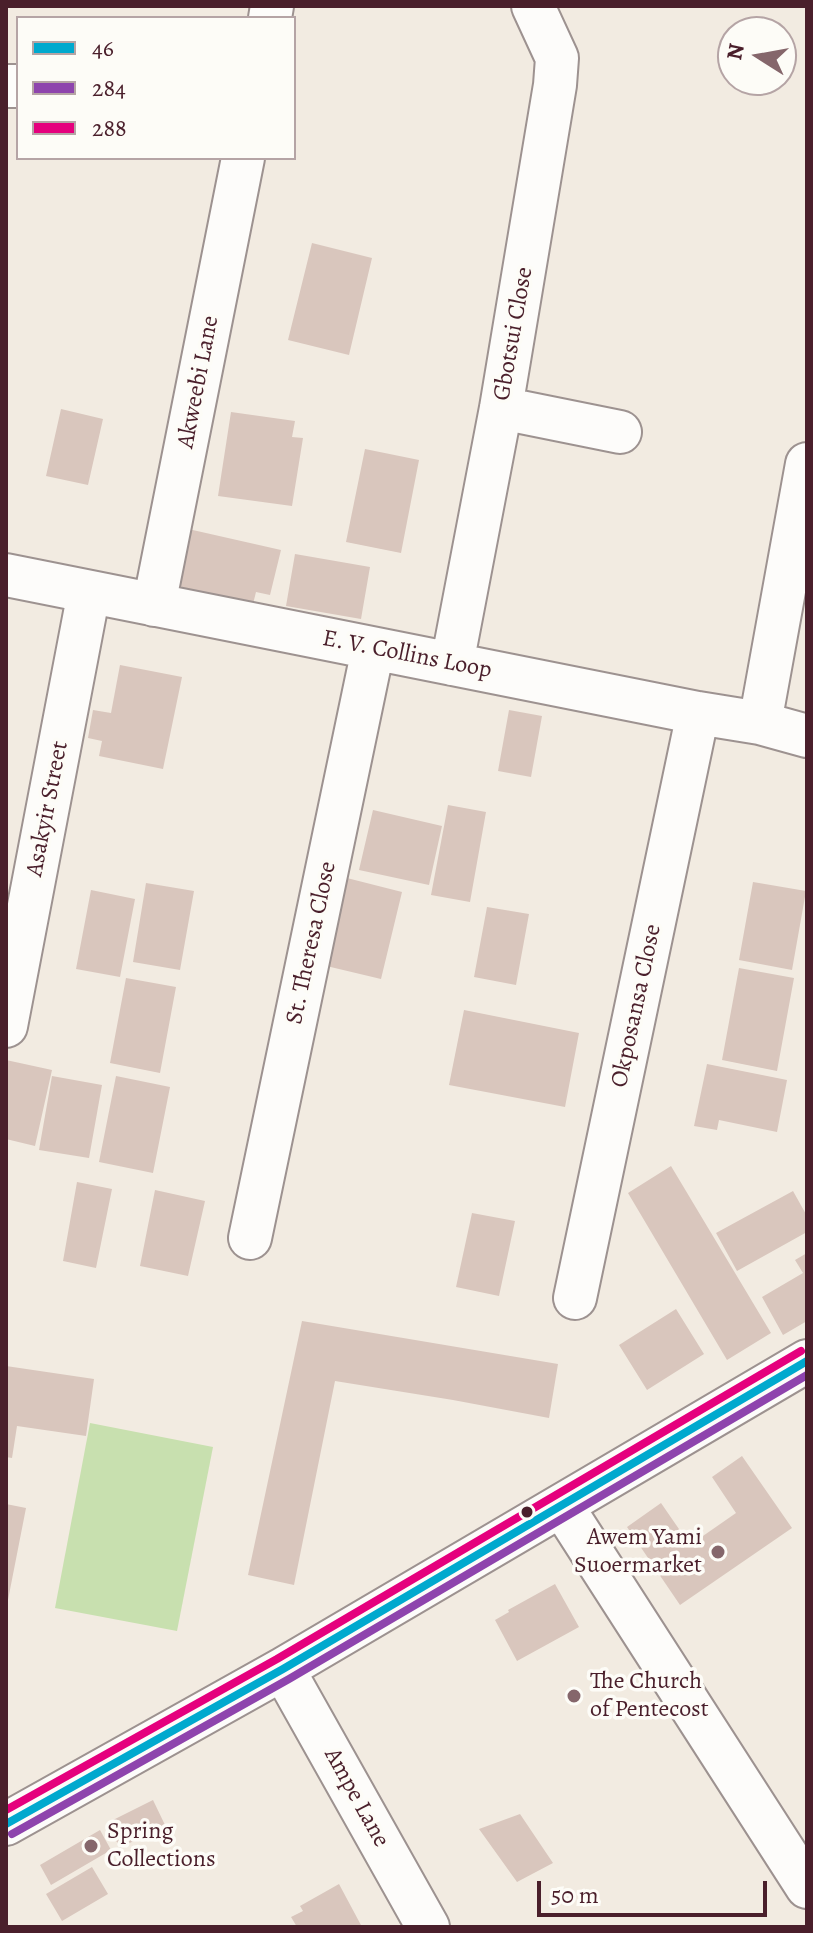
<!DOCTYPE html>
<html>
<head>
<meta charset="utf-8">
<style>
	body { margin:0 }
	#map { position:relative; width:813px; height:1933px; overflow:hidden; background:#f2ebe1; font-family:Alegreya,serif }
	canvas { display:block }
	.frame { position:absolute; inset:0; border:8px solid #4a1f2b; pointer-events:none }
	.legend { position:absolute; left:16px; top:16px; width:280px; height:144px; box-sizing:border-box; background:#fdfcf7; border:2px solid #b5a4a5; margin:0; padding:10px 14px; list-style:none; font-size:24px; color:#4a1f2b }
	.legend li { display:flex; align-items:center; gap:16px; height:40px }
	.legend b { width:40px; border:2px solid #b5a4a5 }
	.north { position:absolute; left:717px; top:16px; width:80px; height:80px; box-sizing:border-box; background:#fdfcf7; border:2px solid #b5a4a5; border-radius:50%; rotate:281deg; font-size:22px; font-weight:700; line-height:32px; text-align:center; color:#4a1f2b }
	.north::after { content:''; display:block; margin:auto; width:28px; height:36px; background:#85666b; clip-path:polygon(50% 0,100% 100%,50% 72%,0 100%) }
	.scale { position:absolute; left:537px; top:1881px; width:230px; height:36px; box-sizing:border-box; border:4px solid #4a1f2b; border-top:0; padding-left:10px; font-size:24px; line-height:28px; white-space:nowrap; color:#4a1f2b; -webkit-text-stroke:6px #fdfcf7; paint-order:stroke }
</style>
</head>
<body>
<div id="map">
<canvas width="813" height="1933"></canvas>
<div class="frame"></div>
<ul class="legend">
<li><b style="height:10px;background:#00a9ce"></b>46</li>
<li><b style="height:10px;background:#8e44ad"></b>284</li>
<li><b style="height:10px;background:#e5007d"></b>288</li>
</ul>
<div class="north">N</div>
<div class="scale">50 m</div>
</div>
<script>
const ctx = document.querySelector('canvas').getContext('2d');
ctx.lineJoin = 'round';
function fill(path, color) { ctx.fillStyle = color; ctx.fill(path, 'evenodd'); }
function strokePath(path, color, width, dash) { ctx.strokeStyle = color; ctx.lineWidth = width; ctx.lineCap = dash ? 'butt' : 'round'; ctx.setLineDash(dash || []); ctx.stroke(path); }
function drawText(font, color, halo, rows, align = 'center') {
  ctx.font = font + ' Alegreya,serif'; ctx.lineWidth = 7; ctx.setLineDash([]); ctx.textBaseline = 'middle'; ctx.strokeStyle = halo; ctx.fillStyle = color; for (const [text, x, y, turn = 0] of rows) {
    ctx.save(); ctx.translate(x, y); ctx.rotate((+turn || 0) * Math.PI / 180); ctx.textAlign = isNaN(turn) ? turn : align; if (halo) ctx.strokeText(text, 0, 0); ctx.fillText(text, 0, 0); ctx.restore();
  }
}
fill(new Path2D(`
	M 90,1423 L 213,1447 L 177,1631 L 55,1608 Z`), '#c8e0af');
fill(new Path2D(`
	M 312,243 L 372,258 L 349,355 L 288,340 Z
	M 61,409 L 103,419 L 88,485 L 46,476 Z
	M 231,412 L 295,421 L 292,437 L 303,438 L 292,506 L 218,496 Z
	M 365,449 L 419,460 L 401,553 L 346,542 Z
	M 175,526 L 281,550 L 270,595 L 256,592 L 253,604 L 162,584 Z
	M 295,554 L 370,567 L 361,619 L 286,606 Z
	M 120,665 L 182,677 L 163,769 L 99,756 L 102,741 L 88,738 L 93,710 L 111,713 Z
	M 509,710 L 542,716 L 531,777 L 498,771 Z
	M 448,805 L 486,812 L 470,902 L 431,895 Z
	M 373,810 L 442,826 L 429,885 L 359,870 Z
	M 339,876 L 402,892 L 381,979 L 318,964 Z
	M 753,882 L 806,891 L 792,970 L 739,960 Z
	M 146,883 L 194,891 L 180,970 L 133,962 Z
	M 91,890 L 135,899 L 120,977 L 76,969 Z
	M 487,907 L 529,914 L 516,985 L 474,977 Z
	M 739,968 L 794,978 L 777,1071 L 722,1060 Z
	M 126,978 L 176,987 L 160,1073 L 110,1063 Z
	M 464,1010 L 579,1033 L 565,1107 L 449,1085 Z
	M 6,1060 L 52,1070 L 35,1146 L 6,1139 Z
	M 707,1064 L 787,1080 L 777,1132 L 719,1120 L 717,1130 L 694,1126 Z
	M 52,1076 L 102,1085 L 89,1158 L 39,1150 Z
	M 116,1076 L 170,1087 L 153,1173 L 99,1162 Z
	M 671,1166 L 771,1333 L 727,1360 L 628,1193 Z
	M 77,1182 L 112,1189 L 96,1268 L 63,1261 Z
	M 155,1190 L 205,1201 L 188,1276 L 140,1266 Z
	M 793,1191 L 807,1216 L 807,1232 L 737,1271 L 716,1233 Z
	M 472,1213 L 515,1221 L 499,1296 L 456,1287 Z
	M 807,1253 L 807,1321 L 783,1335 L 762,1297 L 803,1273 L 795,1260 Z
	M 676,1309 L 704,1354 L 647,1390 L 619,1345 Z
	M 302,1321 L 558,1364 L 549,1418 L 453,1400 L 335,1381 L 294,1585 L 248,1575 Z
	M 6,1366 L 94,1379 L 86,1436 L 17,1426 L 12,1458 L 6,1457 Z
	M 742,1456 L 792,1528 L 680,1605 L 627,1527 L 661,1503 L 690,1545 L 736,1513 L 712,1477 Z
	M 6,1504 L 26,1508 L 7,1605 L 6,1605 Z
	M 555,1584 L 579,1627 L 517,1661 L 495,1620 L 509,1612 L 508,1610 Z
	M 153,1800 L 165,1825 L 120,1848 L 107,1823 Z
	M 520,1814 L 553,1863 L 517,1882 L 479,1829 Z
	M 100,1830 L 111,1850 L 51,1885 L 40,1865 Z
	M 92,1867 L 108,1894 L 62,1921 L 46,1894 Z
	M 339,1884 L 362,1927 L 297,1927 L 291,1917 L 303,1911 L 300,1906 Z`), '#d9c6bd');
const minor = new Path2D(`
	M 270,18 L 272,6
	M 6,86 L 18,86
	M 501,408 L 620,432
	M 6,575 L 698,713 L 760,723 L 807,736
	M 154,605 L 243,158
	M 452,664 L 501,408 L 555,85 L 557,58 L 533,6
	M 760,723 L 807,464
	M 6,1026 L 89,592
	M 250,1238 L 373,649
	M 575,1298 L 698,713
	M 562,1506 L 807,1887
	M 283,1669 L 428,1927
	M 6,1824 L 283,1669 L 807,1361`);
strokePath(minor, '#9d9290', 46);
strokePath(minor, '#fdfcfa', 42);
strokePath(new Path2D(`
	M 6,1824 L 283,1669 L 807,1361`), '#00a9ce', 8);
strokePath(new Path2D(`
	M 12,1834 L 289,1679 L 807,1375`), '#8e44ad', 8);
strokePath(new Path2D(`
	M 6,1810 L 277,1659 L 801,1351`), '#e5007d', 8);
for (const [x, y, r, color] of [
	[527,1512,7,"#4a1f2b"],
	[718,1552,8,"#85666b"],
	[574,1696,8,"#85666b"],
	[91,1846,8,"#85666b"]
]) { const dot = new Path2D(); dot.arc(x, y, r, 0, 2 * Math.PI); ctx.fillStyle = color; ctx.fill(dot); strokePath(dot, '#fdfcf7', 3); }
drawText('24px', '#4a1f2b', '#fdfcf7', [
	["Gbotsui Close",514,334,-80],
	["Akweebi Lane",199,382,-79],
	["E. V. Collins Loop",407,655,11],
	["Asakyir Street",48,809,-79],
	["St. Theresa Close",312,943,-78],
	["Okposansa Close",637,1006,-78],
	["Ampe Lane",356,1798,61]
]);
drawText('24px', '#4a1f2b', '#fdfcf7', [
	["Awem Yami",702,1538,"right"],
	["Suoermarket",702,1566,"right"],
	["The Church",590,1682],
	["of Pentecost",590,1710],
	["Spring",107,1832],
	["Collections",107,1860]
], 'left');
</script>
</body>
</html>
